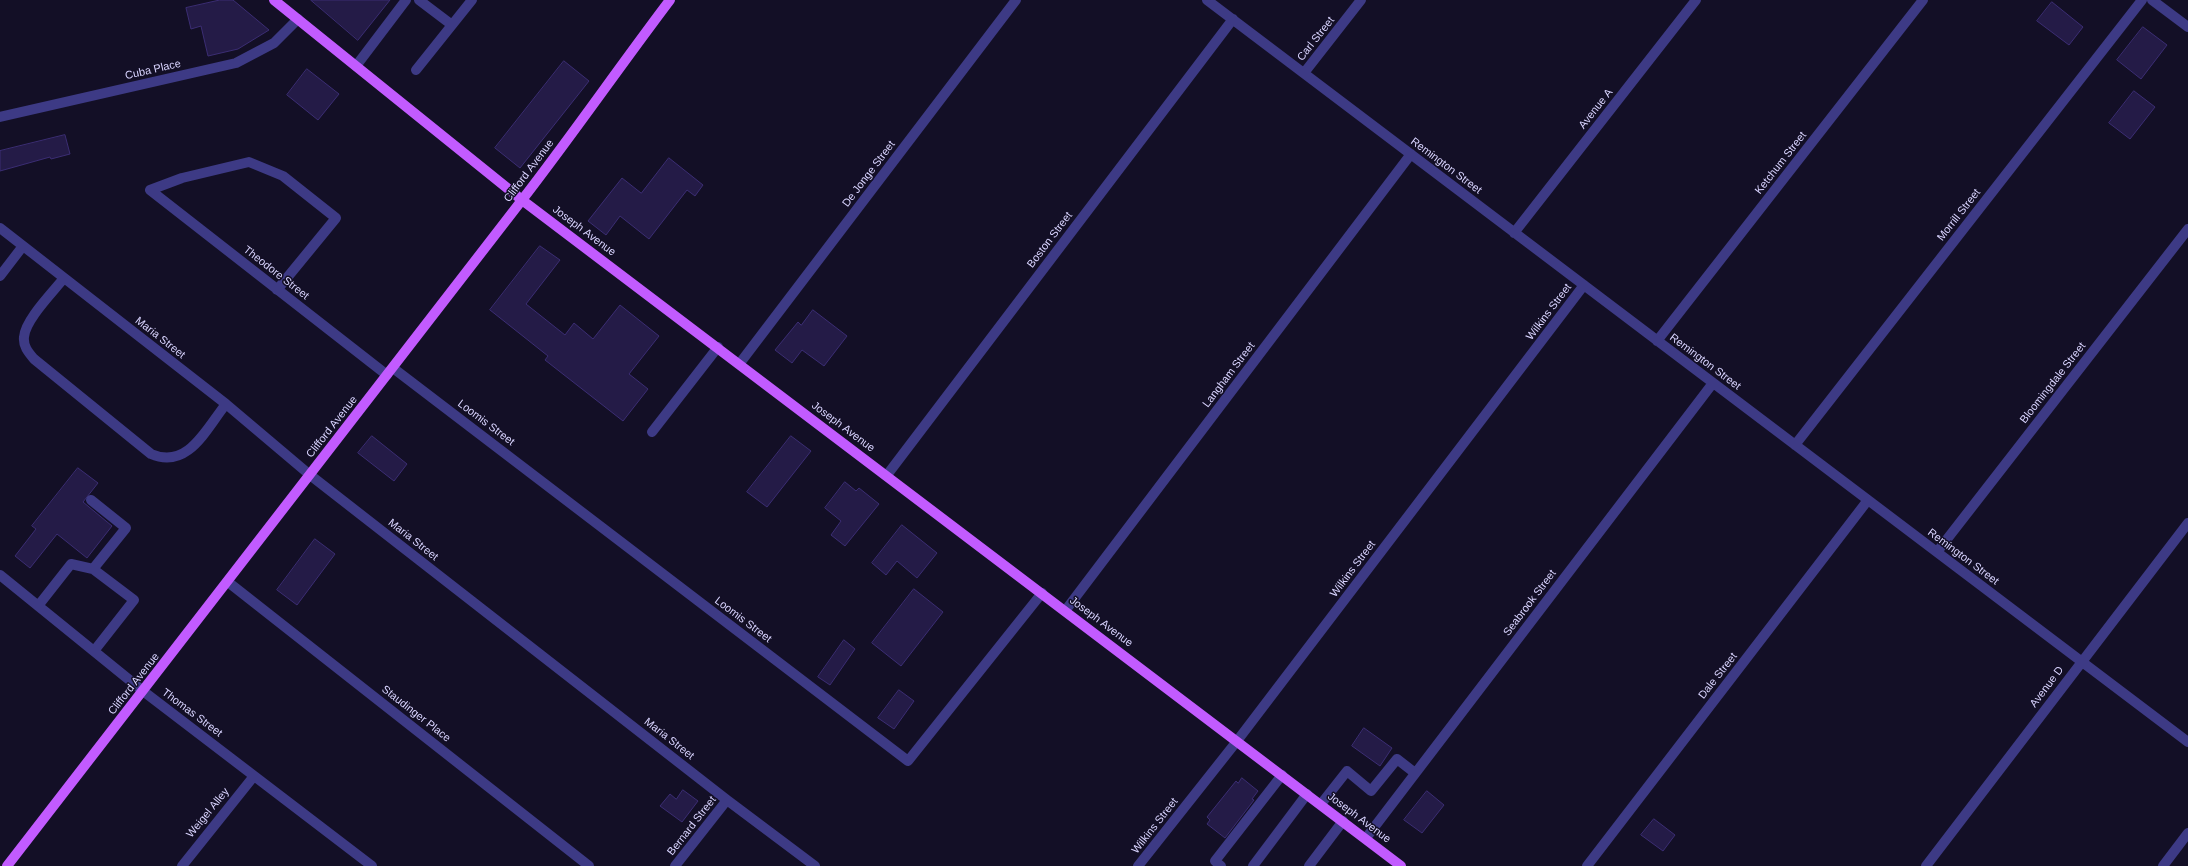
<!DOCTYPE html>
<html>
<head>
<meta charset="utf-8">
<style>
	body { margin:0 }
	canvas { display:block; background:#130f26 }
</style>
</head>
<body>
<canvas width="2188" height="866"></canvas>
<script>
const ctx = document.querySelector('canvas').getContext('2d');
ctx.lineJoin = 'round';
function fill(path, color) { ctx.fillStyle = color; ctx.fill(path, 'evenodd'); }
function strokePath(path, color, width, dash) { ctx.strokeStyle = color; ctx.lineWidth = width; ctx.lineCap = dash ? 'butt' : 'round'; ctx.setLineDash(dash || []); ctx.stroke(path); }
function drawText(font, color, halo, rows, align = 'center') {
  ctx.font = font + ' Helvetica,sans-serif'; ctx.lineWidth = 3; ctx.setLineDash([]); ctx.textBaseline = 'middle'; ctx.strokeStyle = halo; ctx.fillStyle = color; for (const [text, x, y, turn = 0] of rows) {
    ctx.save(); ctx.translate(x, y); ctx.rotate((+turn || 0) * Math.PI / 180); ctx.textAlign = isNaN(turn) ? turn : align; if (halo) ctx.strokeText(text, 0, 0); ctx.fillText(text, 0, 0); ctx.restore();
  }
}
const building = new Path2D(`
	M 220,0 L 233,0 L 269,30 L 238,49 L 208,56 L 201,26 L 191,29 L 186,8 Z
	M 311,0 L 390,0 L 358,40 Z
	M 2052,2 L 2083,27 L 2069,45 L 2037,21 Z
	M 2143,27 L 2167,45 L 2141,79 L 2117,60 Z
	M 564,61 L 589,81 L 520,168 L 495,148 Z
	M 307,69 L 339,94 L 318,120 L 287,95 Z
	M 2134,91 L 2155,107 L 2130,139 L 2109,123 Z
	M 65,135 L 70,154 L 51,159 L 50,157 L 0,171 L 0,151 Z
	M 669,158 L 703,185 L 695,196 L 687,190 L 649,239 L 620,216 L 606,235 L 588,221 L 622,178 L 641,193 Z
	M 540,246 L 560,260 L 526,304 L 565,335 L 574,323 L 593,339 L 620,305 L 659,336 L 629,374 L 648,389 L 623,421 L 545,360 L 548,356 L 490,310 Z
	M 813,310 L 847,336 L 824,366 L 802,350 L 792,363 L 775,350 L 798,322 L 801,325 Z
	M 372,436 L 407,464 L 394,481 L 358,453 Z
	M 791,436 L 811,451 L 767,507 L 747,492 Z
	M 78,468 L 98,483 L 83,502 L 112,526 L 87,558 L 57,534 L 30,568 L 15,556 L 36,529 L 32,526 Z
	M 845,482 L 856,491 L 859,488 L 879,504 L 845,546 L 831,535 L 841,521 L 825,508 Z
	M 902,525 L 937,553 L 917,578 L 897,561 L 886,575 L 872,563 Z
	M 315,539 L 335,554 L 297,605 L 277,590 Z
	M 914,589 L 943,612 L 901,666 L 872,643 Z
	M 844,640 L 855,649 L 830,685 L 818,677 Z
	M 899,690 L 914,701 L 894,729 L 878,718 Z
	M 1364,728 L 1392,748 L 1380,766 L 1352,746 Z
	M 1242,778 L 1258,791 L 1252,799 L 1254,800 L 1225,838 L 1207,824 L 1210,820 L 1207,817 L 1236,781 L 1238,783 Z
	M 683,790 L 698,801 L 682,822 L 660,806 L 670,794 L 676,799 Z
	M 1427,791 L 1444,805 L 1422,833 L 1404,820 Z
	M 1654,819 L 1675,835 L 1663,851 L 1641,835 Z`);
fill(building, '#241b47');
strokePath(building, '#3b2d73', 1);
strokePath(new Path2D(`
	M 419,0 L 452,25
	M 1207,0 L 2188,742
	M 2152,0 L 2188,27
	M 356,66 L 406,0
	M 416,70 L 472,0
	M 1304,73 L 1361,0
	M 0,117 L 236,63 L 274,43 L 298,19
	M 150,190 L 387,375
	M 150,190 L 182,178 L 249,162 L 283,176 L 336,218 L 277,290
	M 0,228 L 226,404 L 310,475 L 727,800 L 815,866
	M 1514,233 L 1696,0
	M 0,276 L 23,246
	M 64,278 C 53,292 25,320 24,337 C 23,346 28,352 34,359 L 151,454 C 188,470 206,429 226,404
	M 1657,341 L 1923,0
	M 740,363 L 1016,0
	M 393,368 L 908,761 L 1042,593
	M 652,432 L 718,347
	M 1795,445 L 2142,0
	M 887,475 L 1233,19
	M 91,500 L 126,528 L 93,569 L 134,600 L 94,651
	M 1937,552 L 2188,229
	M 0,575 L 143,691 L 372,866
	M 228,582 L 589,866
	M 38,606 L 71,564 L 93,569
	M 1065,611 L 1411,154
	M 1321,804 L 1347,771 L 1371,791 L 1397,759 L 1415,773
	M 1366,838 L 1713,383
	M 182,866 L 254,776
	M 675,866 L 727,800
	M 1138,866 L 1237,741 L 1584,285
	M 1221,866 L 1215,861 L 1282,775
	M 1253,866 L 1307,794
	M 1309,866 L 1343,821
	M 1587,866 L 1868,500
	M 1926,866 L 2188,523
	M 2163,866 L 2188,833`), '#3d3a85', 10);
strokePath(new Path2D(`
	M 274,0 L 522,200 L 1401,866
	M 7,866 L 522,200 C 573,134 620,66 670,0`), '#c25bff', 10);
drawText('11px', '#d9d4ff', '#130f26', [
	["Carl Street",1316,39,-52],
	["Cuba Place",153,70,-13],
	["Avenue A",1596,109,-52],
	["Ketchum Street",1781,163,-52],
	["Remington Street",1446,166,37],
	["Clifford Avenue",529,171,-53],
	["De Jonge Street",869,174,-53],
	["Morrill Street",1959,215,-52],
	["Joseph Avenue",584,231,37],
	["Boston Street",1050,240,-53],
	["Theodore Street",276,273,38],
	["Wilkins Street",1549,312,-53],
	["Maria Street",160,338,38],
	["Remington Street",1705,362,37],
	["Langham Street",1229,375,-53],
	["Bloomingdale Street",2053,383,-52],
	["Loomis Street",486,423,37],
	["Clifford Avenue",332,427,-52],
	["Joseph Avenue",843,427,37],
	["Maria Street",413,540,38],
	["Remington Street",1963,557,37],
	["Wilkins Street",1353,569,-53],
	["Seabrook Street",1530,603,-53],
	["Loomis Street",743,620,37],
	["Joseph Avenue",1101,622,37],
	["Dale Street",1718,676,-52],
	["Clifford Avenue",134,684,-52],
	["Avenue D",2047,687,-53],
	["Thomas Street",192,713,37],
	["Staudinger Place",416,714,38],
	["Maria Street",669,739,38],
	["Weigel Alley",208,813,-51],
	["Joseph Avenue",1359,818,37],
	["Bernard Street",692,826,-52],
	["Wilkins Street",1155,826,-52]
]);
</script>
</body>
</html>
